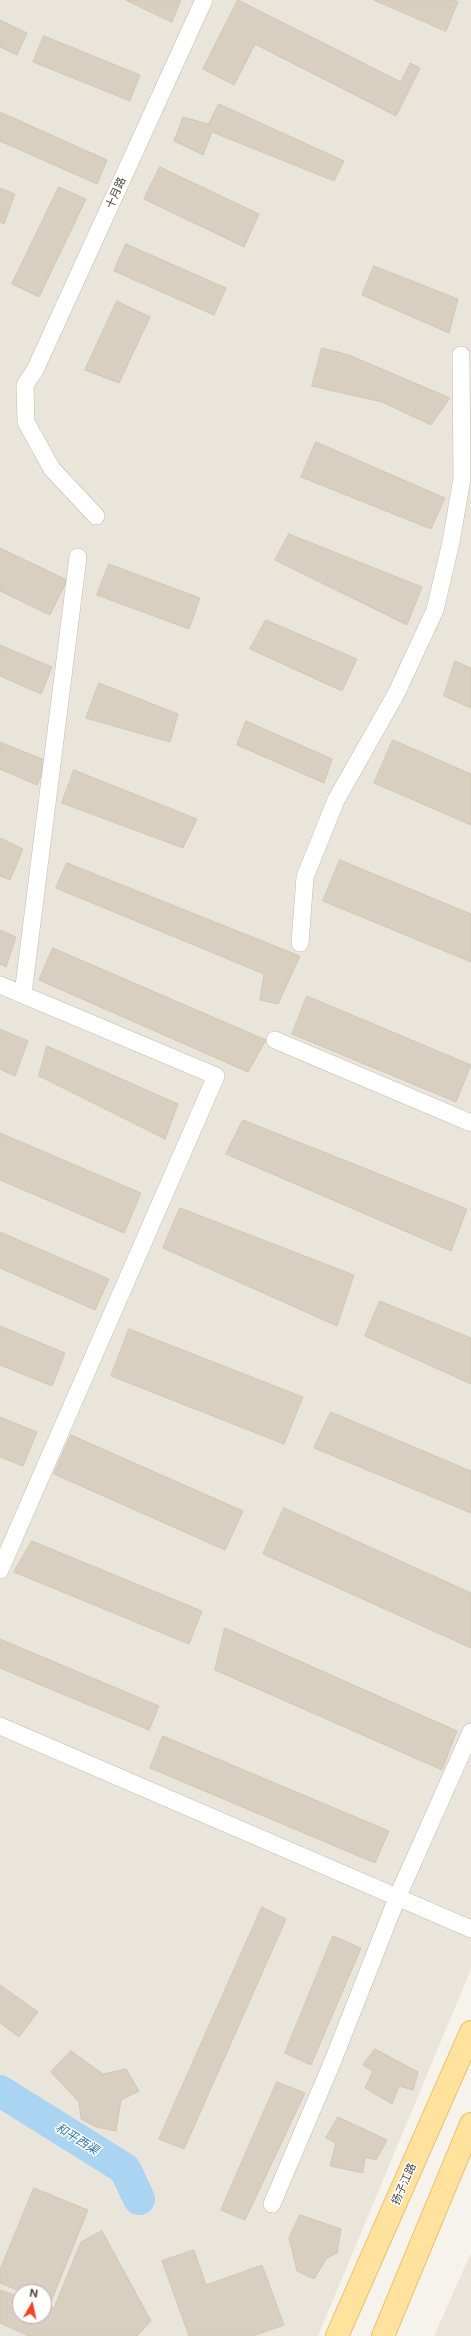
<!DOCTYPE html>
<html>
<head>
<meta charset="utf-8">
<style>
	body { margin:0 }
	#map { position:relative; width:471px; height:2336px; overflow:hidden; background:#f6f3ec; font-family:"Public Sans",sans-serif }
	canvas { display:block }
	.north { position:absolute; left:12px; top:2284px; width:40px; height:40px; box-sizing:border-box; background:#fff; border:1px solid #b7b4b0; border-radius:50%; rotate:9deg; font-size:11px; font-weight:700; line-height:16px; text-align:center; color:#4b4439 }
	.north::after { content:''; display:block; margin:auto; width:14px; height:18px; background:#fc3f1d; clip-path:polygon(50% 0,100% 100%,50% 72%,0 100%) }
</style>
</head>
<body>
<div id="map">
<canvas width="471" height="2336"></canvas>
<div class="north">N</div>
</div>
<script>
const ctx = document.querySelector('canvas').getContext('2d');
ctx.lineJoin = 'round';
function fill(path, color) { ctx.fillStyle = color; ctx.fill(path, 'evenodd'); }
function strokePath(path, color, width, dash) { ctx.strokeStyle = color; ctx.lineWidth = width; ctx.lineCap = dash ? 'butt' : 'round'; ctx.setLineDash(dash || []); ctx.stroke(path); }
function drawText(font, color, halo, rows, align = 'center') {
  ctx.font = font + ' "Public Sans","Noto Sans SC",sans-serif'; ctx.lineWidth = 3; ctx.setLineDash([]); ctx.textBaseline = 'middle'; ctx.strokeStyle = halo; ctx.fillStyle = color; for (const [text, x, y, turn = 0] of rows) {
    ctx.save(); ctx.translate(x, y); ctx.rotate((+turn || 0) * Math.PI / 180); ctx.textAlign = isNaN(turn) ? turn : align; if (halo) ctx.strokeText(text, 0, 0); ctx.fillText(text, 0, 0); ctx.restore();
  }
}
fill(new Path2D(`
	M 0,0 L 471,0 L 471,1969 L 318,2336 L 0,2336 ZM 20,2292 L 44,2292 L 44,2316 L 20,2316 Z
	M 471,2253 L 471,2336 L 434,2336 Z`), '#eae5da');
strokePath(new Path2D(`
	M 0,2091 L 125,2169 L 139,2199`), '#a9d4f2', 32);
const building = new Path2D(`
	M 126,0 L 181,0 L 172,22 Z
	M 238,0 L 401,82 L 410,63 L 420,68 L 396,116 L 255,44 L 234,85 L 203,69 Z
	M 374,0 L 454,0 L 458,2 L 446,31 Z
	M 0,20 L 27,33 L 17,55 L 0,47 Z
	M 44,36 L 140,75 L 130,101 L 33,62 Z
	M 219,104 L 344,161 L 334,181 L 212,132 L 203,155 L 174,141 L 183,117 L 208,124 Z
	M 0,112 L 107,160 L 97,184 L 0,141 Z
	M 160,167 L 259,214 L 244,247 L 144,199 Z
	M 59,187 L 86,199 L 39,297 L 12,284 Z
	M 0,188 L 15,194 L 4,224 L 0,222 Z
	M 126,244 L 226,288 L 214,315 L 114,271 Z
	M 374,266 L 458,299 L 449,333 L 362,295 Z
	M 117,301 L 150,317 L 119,383 L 85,370 Z
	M 322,348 L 349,355 L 450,398 L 431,425 L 382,402 L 312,386 Z
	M 316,442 L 445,498 L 431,529 L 301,477 Z
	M 289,534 L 422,587 L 407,625 L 275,560 Z
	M 0,548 L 67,580 L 50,615 L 0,591 Z
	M 109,564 L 200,598 L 189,629 L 97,595 Z
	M 266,620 L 357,659 L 342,691 L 250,649 Z
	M 0,645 L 52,667 L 41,694 L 0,676 Z
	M 455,661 L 471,668 L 471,708 L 444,696 Z
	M 99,683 L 178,714 L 170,742 L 86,718 Z
	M 246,721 L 332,759 L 324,783 L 237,745 Z
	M 393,740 L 471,774 L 471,825 L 374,783 Z
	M 0,742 L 47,761 L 37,785 L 0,769 Z
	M 74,770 L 197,819 L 183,848 L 62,803 Z
	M 0,838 L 23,849 L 10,880 L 0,876 Z
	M 340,860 L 471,914 L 471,962 L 323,901 Z
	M 67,863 L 300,956 L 278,1004 L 260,1000 L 264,974 L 56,888 Z
	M 0,930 L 16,937 L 6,967 L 0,964 Z
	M 53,948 L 266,1040 L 248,1072 L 39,980 Z
	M 307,996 L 471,1065 L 456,1102 L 292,1034 Z
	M 0,1029 L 28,1041 L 15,1076 L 0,1069 Z
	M 47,1046 L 178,1104 L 165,1139 L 39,1076 Z
	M 243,1120 L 467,1209 L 451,1251 L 226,1154 Z
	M 0,1133 L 141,1193 L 124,1233 L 0,1180 Z
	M 180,1208 L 354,1275 L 337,1326 L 163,1248 Z
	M 0,1232 L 109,1279 L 95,1310 L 0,1268 Z
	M 380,1301 L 471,1338 L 471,1384 L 365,1336 Z
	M 0,1326 L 65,1353 L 52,1386 L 0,1365 Z
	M 129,1329 L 303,1397 L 284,1444 L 111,1376 Z
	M 331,1412 L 471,1471 L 471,1513 L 314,1448 Z
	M 0,1417 L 37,1432 L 23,1466 L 0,1457 Z
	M 71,1435 L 243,1511 L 225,1550 L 54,1474 Z
	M 284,1508 L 471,1593 L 471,1648 L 263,1554 Z
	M 32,1541 L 202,1611 L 189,1644 L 14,1572 Z
	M 225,1628 L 457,1731 L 442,1770 L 215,1670 Z
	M 0,1639 L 159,1706 L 149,1730 L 0,1668 Z
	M 163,1736 L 389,1831 L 375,1863 L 150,1768 Z
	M 262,1907 L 286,1919 L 184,2149 L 159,2139 Z
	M 333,1936 L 361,1948 L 311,2065 L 285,2053 Z
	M 0,1985 L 38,2012 L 19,2037 L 0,2023 Z
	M 375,2049 L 418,2072 L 413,2090 L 399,2086 L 392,2104 L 365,2088 L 373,2071 L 363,2065 Z
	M 71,2051 L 103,2074 L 126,2069 L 139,2091 L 121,2100 L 116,2131 L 96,2127 L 81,2119 L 79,2102 L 51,2072 Z
	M 277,2082 L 305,2093 L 245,2220 L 221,2210 Z
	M 338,2117 L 387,2140 L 376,2160 L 365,2157 L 363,2173 L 330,2166 L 336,2143 L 326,2138 Z
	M 34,2188 L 88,2210 L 50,2304 L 44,2301 L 44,2292 L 22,2292 L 0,2283 L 0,2270 Z
	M 300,2215 L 341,2229 L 337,2253 L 327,2258 L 314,2279 L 297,2271 L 289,2238 Z
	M 102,2231 L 151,2321 L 137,2336 L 29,2336 L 0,2323 L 0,2290 L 20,2297 L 20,2316 L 44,2316 L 44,2305 L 54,2308 L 81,2242 Z
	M 194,2250 L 206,2285 L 262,2265 L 284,2325 L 253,2336 L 189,2336 L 162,2261 Z`);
fill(building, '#d8cfc1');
strokePath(building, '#d3c7b4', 1);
const street = new Path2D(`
	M 96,516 L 52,469 L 26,422 L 25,385 L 35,370 L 204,0
	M 300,943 L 305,877 L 336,800 L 396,694 L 435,610 L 451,542 L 462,478 L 461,355
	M 0,985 L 216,1076 L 0,1570
	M 23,994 L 78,557
	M 275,1040 L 471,1123
	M 0,1726 L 471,1929
	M 272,2204 L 332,2063 L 397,1898 L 471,1732`);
const primary = new Path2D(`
	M 337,2336 L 471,2032
	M 383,2336 L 471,2124`);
strokePath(street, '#c2bbae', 18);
strokePath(primary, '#e6c16a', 24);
strokePath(street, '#fff', 17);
strokePath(primary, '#ffe39c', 22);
drawText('11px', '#4b4439', '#fff', [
	["十月路",116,193,-66],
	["扬子江路",404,2184,-66]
]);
drawText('italic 12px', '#2e7ab2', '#fff', [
	["和平西渠",77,2139,32]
]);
</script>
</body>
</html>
